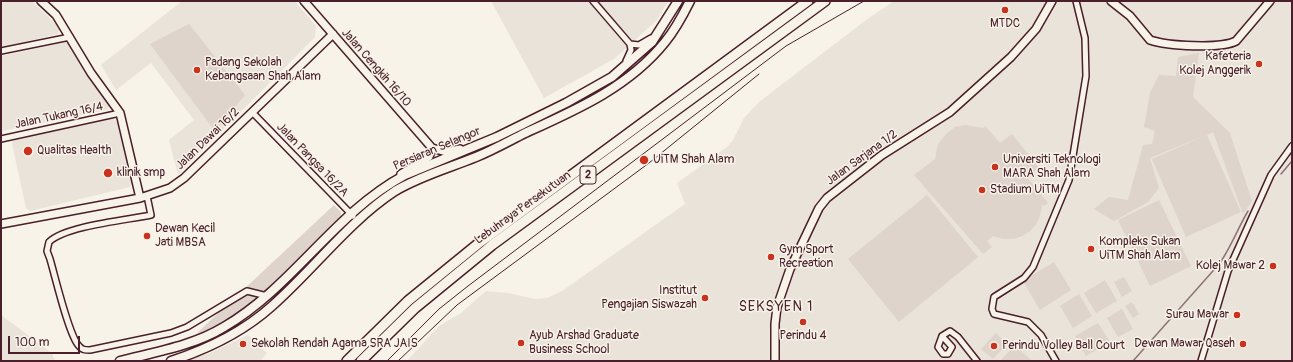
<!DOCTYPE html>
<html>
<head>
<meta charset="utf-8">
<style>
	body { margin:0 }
	#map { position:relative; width:1293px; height:362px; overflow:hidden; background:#f7f3e8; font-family:Pangolin,sans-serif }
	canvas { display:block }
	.frame { position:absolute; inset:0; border:2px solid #4a1f2b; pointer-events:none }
	.scale { position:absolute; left:8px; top:336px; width:72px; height:18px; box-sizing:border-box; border:2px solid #4a1f2b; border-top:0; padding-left:5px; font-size:12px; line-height:14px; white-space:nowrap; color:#4a1f2b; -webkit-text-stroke:3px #f7f3e8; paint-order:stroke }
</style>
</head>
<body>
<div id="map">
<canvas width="1293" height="362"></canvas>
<div class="frame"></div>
<div class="scale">100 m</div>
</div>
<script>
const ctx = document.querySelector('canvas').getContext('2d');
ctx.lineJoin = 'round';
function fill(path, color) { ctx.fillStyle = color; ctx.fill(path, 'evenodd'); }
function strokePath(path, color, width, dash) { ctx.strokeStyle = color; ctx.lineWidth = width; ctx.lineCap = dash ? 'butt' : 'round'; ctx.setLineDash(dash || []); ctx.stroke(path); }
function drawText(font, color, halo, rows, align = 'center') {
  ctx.font = font + ' Pangolin,sans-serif'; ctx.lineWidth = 3; ctx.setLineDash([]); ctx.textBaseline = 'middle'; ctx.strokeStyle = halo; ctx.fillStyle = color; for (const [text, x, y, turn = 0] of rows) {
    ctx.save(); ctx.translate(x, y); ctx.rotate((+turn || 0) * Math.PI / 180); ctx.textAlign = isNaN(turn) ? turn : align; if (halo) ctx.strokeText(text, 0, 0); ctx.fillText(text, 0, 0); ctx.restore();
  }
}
fill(new Path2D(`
	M 1,1 L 32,1 L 60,28 L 58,34 L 1,47 Z
	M 182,1 L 295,1 L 316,26 L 315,37 L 178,175 L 169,140 L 194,120 L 151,63 L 116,90 L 101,65 Z
	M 491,1 L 668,1 L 657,20 L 614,59 L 544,98 Z
	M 894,1 L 1292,1 L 1292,361 L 407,361 L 439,326 L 461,313 L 486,291 L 508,293 L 535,299 L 547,298 L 562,291 L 685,204 L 677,183 L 727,147 L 733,140 L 744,118 L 759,102 L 866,20 Z
	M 65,42 L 73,45 L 110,105 L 107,110 L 1,131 L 1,56 Z
	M 112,118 L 118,122 L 132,183 L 130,187 L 30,211 L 26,208 L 12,144 L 14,139 Z
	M 1,315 L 52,353 L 55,361 L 1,361 Z
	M 248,335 L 267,353 L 260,361 L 185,361 L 208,354 Z`), '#eae3da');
fill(new Path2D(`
	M 189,24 L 245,95 L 215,131 L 150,44 Z
	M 1199,53 L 1193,97 L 1230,133 L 1252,201 L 1243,214 L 1213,132 L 1207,135 L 1241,212 L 1186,237 L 1152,159 L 1206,135 L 1150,158 L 1159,188 L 1148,202 L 1114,221 L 1094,209 L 1109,197 L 1128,200 L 1143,145 L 1152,144 L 1155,131 L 1144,127 L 1150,93 L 1159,75 L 1176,76 L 1178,57 Z
	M 965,125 L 983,128 L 985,126 L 1000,143 L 1012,134 L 1039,168 L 1027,177 L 1048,203 L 1044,206 L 1042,204 C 1041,231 1017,246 993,236 L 987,241 L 992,247 L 983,254 L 914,175 L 935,159 L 938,144 L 947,133 L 955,127 Z
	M 927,195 L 978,257 L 899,322 L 848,259 Z
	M 1159,200 L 1191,266 L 1150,286 L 1118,220 Z
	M 334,205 L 341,212 L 341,217 L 263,297 L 224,326 L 197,333 Z
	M 1054,262 L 1071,290 L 1040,310 L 1023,281 Z
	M 1124,277 L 1132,291 L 1122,297 L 1114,282 Z
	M 1105,280 L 1117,301 L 1096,313 L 1084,293 Z
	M 1079,294 L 1092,316 L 1073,328 L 1060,306 Z
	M 1132,302 L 1139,314 L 1133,318 L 1125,306 Z
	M 1122,309 L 1133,329 L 1118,337 L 1107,318 Z
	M 1098,323 L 1110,342 L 1086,356 L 1075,336 Z
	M 996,333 L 1007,344 L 993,359 L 981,349 Z
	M 1015,345 L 1032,361 L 1000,361 Z`), '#ded4cc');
strokePath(new Path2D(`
	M 1281,174 L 1292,161
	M 1133,361 L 1220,263 C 1231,247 1238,228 1248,211`), '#8e7275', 1.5);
const street = new Path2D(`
	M 593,1 L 630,44 L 631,50 L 626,61
	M 630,44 L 639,45 L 651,38
	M 1,51 L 70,37
	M 252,112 L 353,216
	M 1,139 L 120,113
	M 147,196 L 151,215 C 127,220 65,226 49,242 L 47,251 L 50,259 C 55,276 69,336 79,346 C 82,350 85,350 90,350 L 171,333 L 187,327 L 247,291 L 267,296
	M 942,336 L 952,347 L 948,354 L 943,354 L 938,347 L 942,336 L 950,331 L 958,337 L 977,361
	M 1056,361 L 1041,335 L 1028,322 L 994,314 L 992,309 L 994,297 L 1024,278 L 1033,267 L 1069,180 L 1086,76 L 1085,38 L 1076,1
	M 1201,361 L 1228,271 L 1271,175 L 1292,146`);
const secondary = new Path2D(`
	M 41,1 L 56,15 L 91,73 L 120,113 L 140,198
	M 304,1 L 432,148 L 446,152 L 460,149
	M 1111,1 L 1130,16 L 1150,40 C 1167,46 1221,49 1236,41 L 1270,1
	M 401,174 L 429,157 L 432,148
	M 1,224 L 140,198 L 170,188 L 184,178 L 333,34
	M 775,361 L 775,324 L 777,307 L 790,269 L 819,208 L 827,198 L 882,155 L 950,112 L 1011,57 L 1036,29 L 1052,1`);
const primary = new Path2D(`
	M 120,361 C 155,352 193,346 224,327 C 293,287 334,213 405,175 L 497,137 L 566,103 L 612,77 L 652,42 L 678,1
	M 171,361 C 208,349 242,333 272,306 C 314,269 348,222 395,191 C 420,176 449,168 476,157 C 493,150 509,141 525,133 C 576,110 629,87 665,42 C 675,30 683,15 690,1`);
const highway = new Path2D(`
	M 347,361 L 408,301 L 478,244 L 808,1
	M 361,361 L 415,308 L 492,245 L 825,1`);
strokePath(street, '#4a1f2b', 8);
strokePath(secondary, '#4a1f2b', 10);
strokePath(primary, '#4a1f2b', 11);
strokePath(highway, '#4a1f2b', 12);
strokePath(street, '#f7f3e8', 5);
strokePath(secondary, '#f7f3e8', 7);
strokePath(primary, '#f7f3e8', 8);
strokePath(highway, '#f7f3e8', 9);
strokePath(new Path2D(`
	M 387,361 L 439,309 L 468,286 L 786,46 L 864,1
	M 398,361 L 457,305 L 649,163 L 759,74`), '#4a1f2b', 1);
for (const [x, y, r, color] of [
	[1005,10,4,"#c8321e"],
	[1259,64,4,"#c8321e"],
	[197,70,4,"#c8321e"],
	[28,151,5,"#c8321e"],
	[644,160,5,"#c8321e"],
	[995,167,4,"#c8321e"],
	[108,173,5,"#c8321e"],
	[982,190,4,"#c8321e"],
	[147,236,4,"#c8321e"],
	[1091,249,4,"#c8321e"],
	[771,257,4,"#c8321e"],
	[1273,266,4,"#c8321e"],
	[705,298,4,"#c8321e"],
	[1237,315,4,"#c8321e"],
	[803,322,4,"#c8321e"],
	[521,343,4,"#c8321e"],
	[243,344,4,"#c8321e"],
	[1243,344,4,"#c8321e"],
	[994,346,4,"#c8321e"]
]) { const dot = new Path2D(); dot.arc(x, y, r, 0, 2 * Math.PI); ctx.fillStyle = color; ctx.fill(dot); strokePath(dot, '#f7f3e8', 1.5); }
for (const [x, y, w] of [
	[588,175,16]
]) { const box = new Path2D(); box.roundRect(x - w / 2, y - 9, w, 18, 3); ctx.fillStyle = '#f7f3e8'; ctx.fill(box); strokePath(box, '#4a1f2b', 1); }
drawText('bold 11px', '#4a1f2b', null, [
	["2",588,175]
]);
drawText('12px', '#4a1f2b', '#f7f3e8', [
	["MTDC",1005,24,"center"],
	["Kafeteria",1251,57,"right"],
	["Kolej Anggerik",1251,71,"right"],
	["Padang Sekolah",205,63],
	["Kebangsaan Shah Alam",205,77],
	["Qualitas Health",37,151],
	["UiTM Shah Alam",653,160],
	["Universiti Teknologi",1003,160],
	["MARA Shah Alam",1003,174],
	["klinik smp",117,173],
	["Stadium UiTM",990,190],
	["Dewan Kecil",155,229],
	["Jati MBSA",155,243],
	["Kompleks Sukan",1099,242],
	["UiTM Shah Alam",1099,256],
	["Gym Sport",779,250],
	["Recreation",779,264],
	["Kolej Mawar 2",1265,266,"right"],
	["Institut",697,291,"right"],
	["Pengajian Siswazah",697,305,"right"],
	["Surau Mawar",1229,315,"right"],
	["Ayub Arshad Graduate",529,336],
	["Business School",529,350],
	["Perindu 4",803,336,"center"],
	["Sekolah Rendah Agama SRA JAIS",251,344],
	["Dewan Mawar Qaseh",1235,344,"right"],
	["Perindu Volley Ball Court",1002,346]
], 'left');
drawText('12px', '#4a1f2b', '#f7f3e8', [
	["Jalan Cengkih 16/10",376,68,49],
	["Jalan Tukang 16/4",59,116,-12],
	["Jalan Dawai 16/2",208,139,-44],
	["Persiaran Selangor",437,149,-23],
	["Jalan Sarjana 1/2",862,158,-36],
	["Jalan Pangsa 16/2A",312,160,46],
	["Lebuhraya Persekutuan",523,208,-36]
]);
ctx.letterSpacing = '1px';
drawText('14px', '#4a1f2b', '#f7f3e8', [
	["SEKSYEN 1",776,307]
]);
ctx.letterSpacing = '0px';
</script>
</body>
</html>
